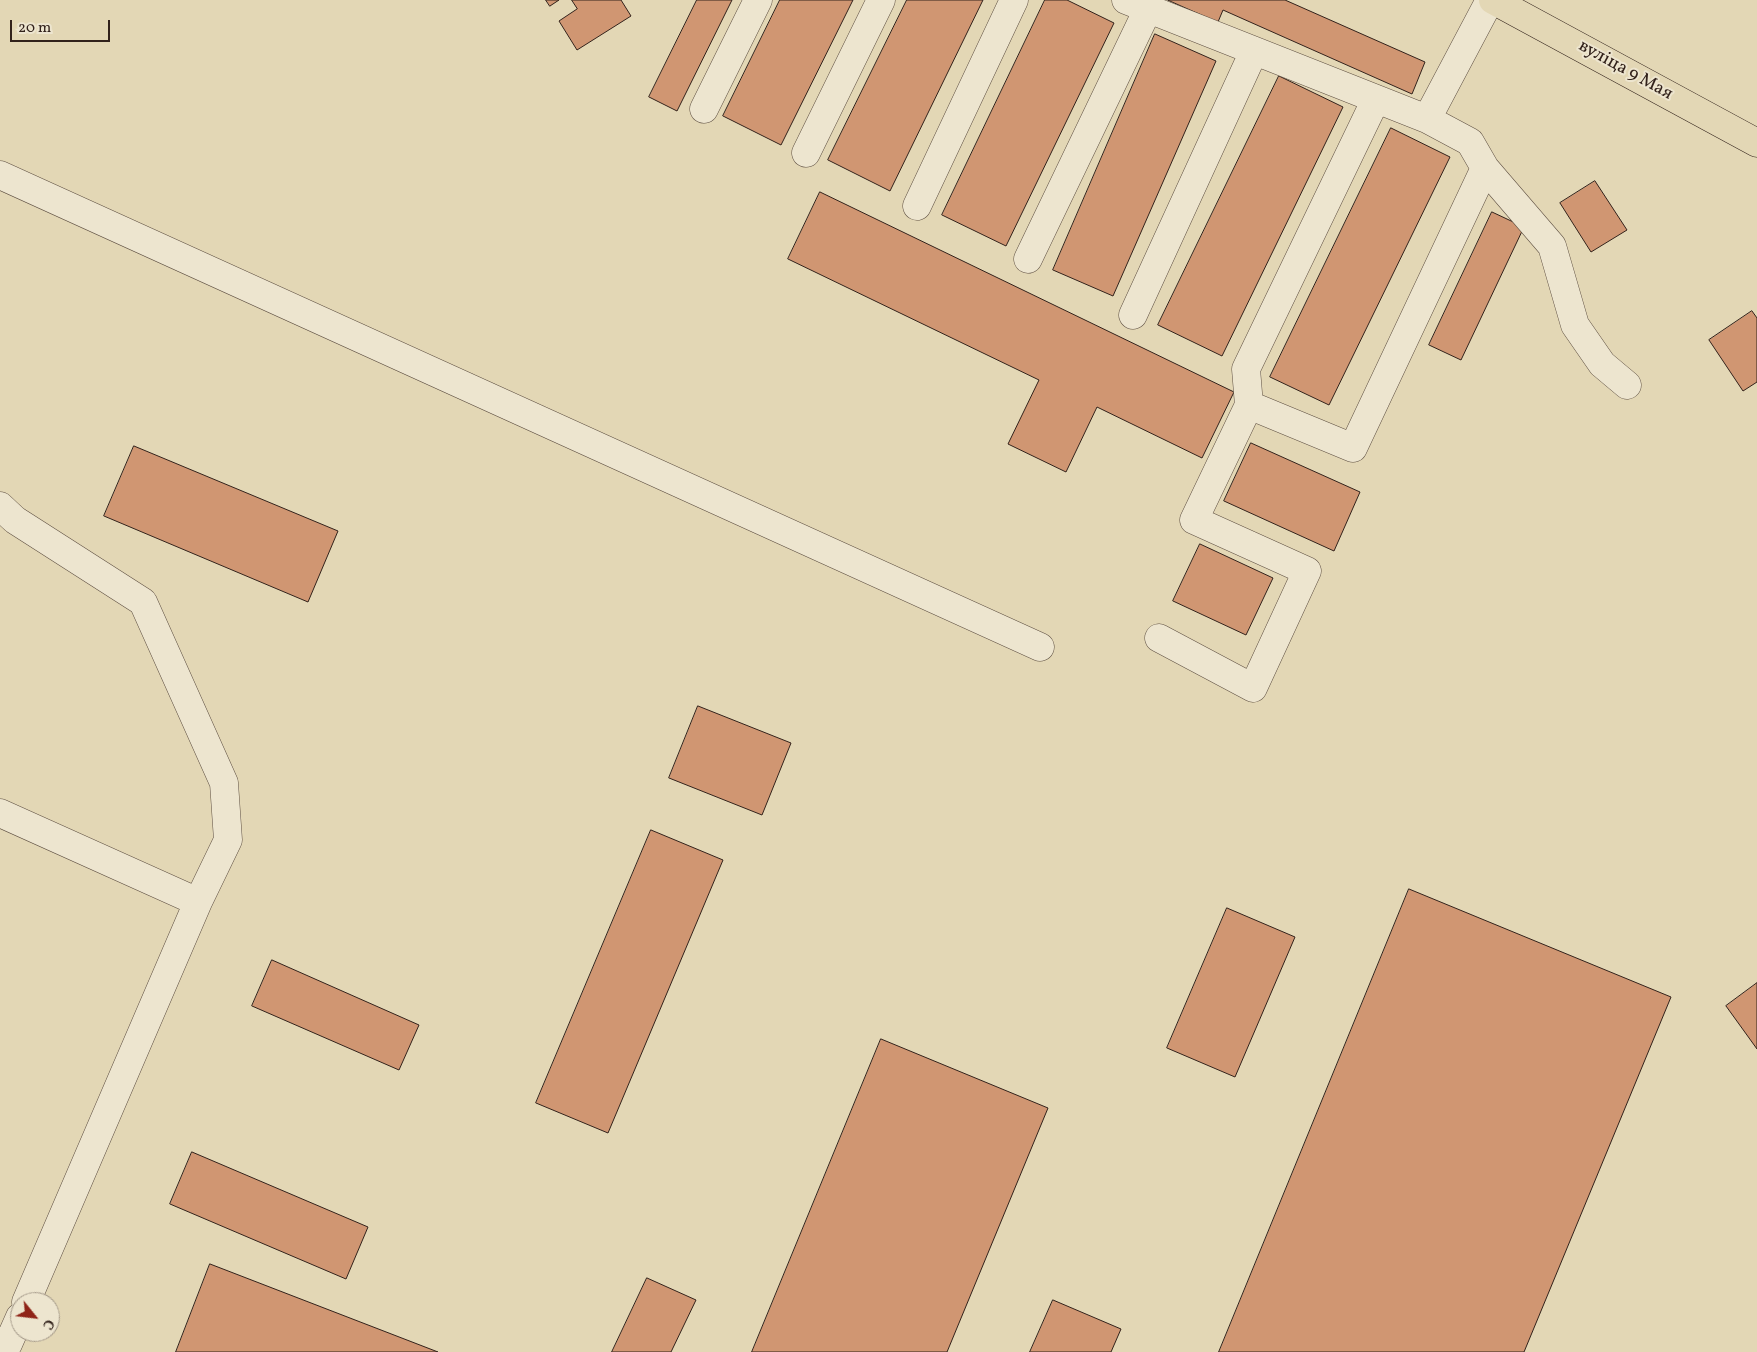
<!DOCTYPE html>
<html>
<head>
<meta charset="utf-8">
<style>
	body { margin:0 }
	#map { position:relative; width:1757px; height:1352px; overflow:hidden; background:#e3d7b5; font-family:Vollkorn,serif }
	canvas { display:block }
	.north { position:absolute; left:10px; top:1292px; width:50px; height:50px; box-sizing:border-box; background:#ede5cf; border:1px solid #a29787; border-radius:50%; rotate:119deg; font-size:14px; font-weight:700; line-height:20px; text-align:center; color:#32221b }
	.north::after { content:''; display:block; margin:auto; width:18px; height:22px; background:#8f2418; clip-path:polygon(50% 0,100% 100%,50% 72%,0 100%) }
	.scale { position:absolute; left:10px; top:20px; width:100px; height:22px; box-sizing:border-box; border:2px solid #32221b; border-top:0; padding-left:6px; font-size:15px; line-height:18px; white-space:nowrap; color:#32221b; -webkit-text-stroke:4px #ede5cf; paint-order:stroke }
</style>
</head>
<body>
<div id="map">
<canvas width="1757" height="1352"></canvas>
<div class="north">С</div>
<div class="scale">20 m</div>
</div>
<script>
const ctx = document.querySelector('canvas').getContext('2d');
ctx.lineJoin = 'round';
function fill(path, color) { ctx.fillStyle = color; ctx.fill(path, 'evenodd'); }
function strokePath(path, color, width, dash) { ctx.strokeStyle = color; ctx.lineWidth = width; ctx.lineCap = dash ? 'butt' : 'round'; ctx.setLineDash(dash || []); ctx.stroke(path); }
function drawText(font, color, halo, rows, align = 'center') {
  ctx.font = font + ' Vollkorn,serif'; ctx.lineWidth = 4; ctx.setLineDash([]); ctx.textBaseline = 'middle'; ctx.strokeStyle = halo; ctx.fillStyle = color; for (const [text, x, y, turn = 0] of rows) {
    ctx.save(); ctx.translate(x, y); ctx.rotate((+turn || 0) * Math.PI / 180); ctx.textAlign = isNaN(turn) ? turn : align; if (halo) ctx.strokeText(text, 0, 0); ctx.fillText(text, 0, 0); ctx.restore();
  }
}
const building = new Path2D(`
	M 546,0 L 559,0 L 550,6 Z
	M 572,0 L 621,0 L 631,16 L 577,50 L 559,21 L 577,9 Z
	M 697,0 L 732,0 L 677,111 L 649,97 Z
	M 780,0 L 853,0 L 781,145 L 723,116 Z
	M 907,0 L 983,0 L 890,191 L 828,160 Z
	M 1045,0 L 1067,0 L 1114,23 L 1006,246 L 942,215 Z
	M 1168,0 L 1285,0 L 1425,62 L 1412,94 L 1223,10 L 1218,22 Z
	M 1155,34 L 1216,61 L 1113,296 L 1053,270 Z
	M 1279,76 L 1343,107 L 1222,356 L 1158,325 Z
	M 1391,128 L 1450,157 L 1329,405 L 1270,377 Z
	M 1595,181 L 1627,230 L 1591,252 L 1560,203 Z
	M 820,192 L 1234,392 L 1202,458 L 1097,407 L 1066,472 L 1008,444 L 1039,380 L 788,259 Z
	M 1492,212 L 1524,227 L 1461,360 L 1429,345 Z
	M 1752,311 L 1757,318 L 1757,382 L 1743,391 L 1709,340 Z
	M 1251,443 L 1360,492 L 1334,551 L 1224,501 Z
	M 134,446 L 338,531 L 308,602 L 104,516 Z
	M 1200,544 L 1273,578 L 1246,635 L 1173,601 Z
	M 698,706 L 791,743 L 762,815 L 669,778 Z
	M 651,830 L 723,860 L 608,1133 L 536,1103 Z
	M 1409,889 L 1671,997 L 1524,1352 L 1219,1352 Z
	M 1227,908 L 1295,937 L 1235,1077 L 1167,1048 Z
	M 272,960 L 419,1025 L 399,1070 L 252,1006 Z
	M 1757,983 L 1757,1049 L 1726,1006 Z
	M 881,1039 L 1048,1108 L 947,1352 L 752,1352 Z
	M 192,1152 L 368,1227 L 346,1279 L 170,1204 Z
	M 210,1264 L 438,1352 L 176,1352 Z
	M 647,1278 L 696,1300 L 671,1352 L 612,1352 Z
	M 1053,1300 L 1121,1329 L 1111,1352 L 1030,1352 Z`);
fill(building, '#d09672');
strokePath(building, '#32221b', 1);
const minor = new Path2D(`
	M 1126,0 L 1427,119 L 1490,0
	M 704,109 L 758,0
	M 806,153 L 881,0
	M 1485,168 L 1552,246 L 1575,325 L 1602,364 L 1627,385
	M 0,175 L 1040,647
	M 917,206 L 1014,0
	M 1028,259 L 1148,9
	M 1133,315 L 1254,51
	M 1249,405 L 1246,369 L 1376,99
	M 0,506 L 15,520 L 143,602 L 224,783 L 228,840 L 198,902
	M 1159,638 L 1253,688 L 1307,571 L 1194,520 L 1249,405 L 1353,448 L 1485,168 L 1470,142 L 1427,119
	M 0,813 L 198,902 L 26,1302
	M 0,1341 L 8,1344 L 20,1317`);
const major = new Path2D(`
	M 1493,0 L 1757,143`);
strokePath(minor, '#5e4f42', 29);
strokePath(major, '#32221b', 29);
strokePath(minor, '#ede5cf', 28);
strokePath(major, '#e3d7b5', 28);
drawText('18px', '#32221b', '#ede5cf', [
	["вуліца 9 Мая",1625,71,29]
]);
</script>
</body>
</html>
